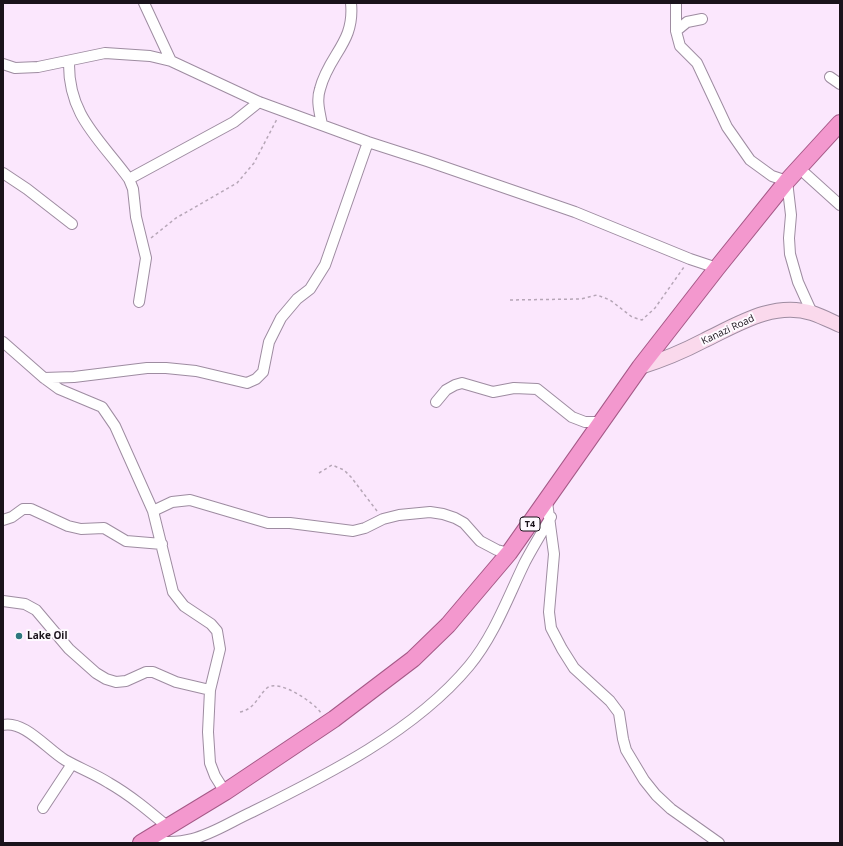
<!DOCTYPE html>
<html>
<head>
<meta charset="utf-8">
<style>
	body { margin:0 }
	#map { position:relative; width:843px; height:846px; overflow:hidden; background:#fbe7fd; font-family:"Open Sans",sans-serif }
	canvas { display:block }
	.frame { position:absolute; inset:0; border:4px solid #1a131b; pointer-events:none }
</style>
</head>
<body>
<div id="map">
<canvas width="843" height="846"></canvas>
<div class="frame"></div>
</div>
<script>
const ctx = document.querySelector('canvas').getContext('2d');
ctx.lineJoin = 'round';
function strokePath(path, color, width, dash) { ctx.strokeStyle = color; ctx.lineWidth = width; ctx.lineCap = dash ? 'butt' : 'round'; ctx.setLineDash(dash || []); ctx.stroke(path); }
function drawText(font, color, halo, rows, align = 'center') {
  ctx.font = font + ' "Open Sans",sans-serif'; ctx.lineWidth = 4; ctx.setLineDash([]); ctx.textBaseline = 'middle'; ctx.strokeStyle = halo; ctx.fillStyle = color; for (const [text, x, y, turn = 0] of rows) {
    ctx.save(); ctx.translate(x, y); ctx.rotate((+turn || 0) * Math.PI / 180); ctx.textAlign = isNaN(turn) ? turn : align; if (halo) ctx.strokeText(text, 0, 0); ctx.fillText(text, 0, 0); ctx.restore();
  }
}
const minor = new Path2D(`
	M 144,3 L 171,61
	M 676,3 L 676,31 L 680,46 L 697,63 L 727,127 L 750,160 L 772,176 L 787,181 L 791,215 L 789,238 L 790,254 L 798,282 L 812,313
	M 676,31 L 687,22 L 702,19
	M 69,62 C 68,116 100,139 129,179 L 133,189 L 136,217 L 146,258 L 139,302
	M 3,64 L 15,68 L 38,67 L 105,53 L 150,56 L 171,61 L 259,102 L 368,142 L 427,161 L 575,212 L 690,259 L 717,268
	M 830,77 L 840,84
	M 322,125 C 320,113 316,101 320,89 C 329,54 355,43 351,3
	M 799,168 L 840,205
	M 3,173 L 27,189 L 72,224
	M 129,179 L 234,122 L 259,102
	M 3,342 L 44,378 L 59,389 L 102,407 L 115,426 L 153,511 L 173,592 L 184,606 L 211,624 L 217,631 L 220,649 L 210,690 L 208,732 L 210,763 L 215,776 L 225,792
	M 44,378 L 74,377 L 147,368 L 166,368 L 196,371 L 247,383 L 256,379 L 263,372 L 269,342 L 281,318 L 297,299 L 310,289 L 325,265 L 368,142
	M 436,402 L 446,390 L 455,385 L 462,383 L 493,392 L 514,388 L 537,389 L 572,417 L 585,422 L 602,422
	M 547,502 L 554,554 L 549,612 L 551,628 L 562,649 L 574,668 L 610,701 L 619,713 L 623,739 L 626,750 L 644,780 L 656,795 L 671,809 L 719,843
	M 153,511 L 172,502 L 190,500 L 268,523 L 290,523 L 353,531 L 365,528 L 383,519 L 399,515 L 430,512 L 443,514 L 455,518 L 464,523 L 480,541 L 497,550 L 509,553
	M 3,520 L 12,517 L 23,509 L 31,509 L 68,526 L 81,529 L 104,528 L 126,541 L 162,544
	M 3,601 L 25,604 L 36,610 L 69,649 L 96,673 L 106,679 L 116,682 L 126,681 L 146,672 L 153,672 L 176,682 L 210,690
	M 3,725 C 24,720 48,750 65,760 C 79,768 95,774 109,783 C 130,795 149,811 168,827
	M 43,808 L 72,764
	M 146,841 C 161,842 177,843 192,839 C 213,834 232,821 252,812 C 327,775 415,731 469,666 C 494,636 508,597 525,562 C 533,547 542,532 551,517`);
const secondary = new Path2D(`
	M 640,367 C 663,360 684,351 705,340 C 738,324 774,301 812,313 C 821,316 831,321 840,325`);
const trunk = new Path2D(`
	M 141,843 L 225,792 L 334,719 L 413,659 L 448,625 L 509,553 L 640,367 L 717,268 L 787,181 L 840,123`);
strokePath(minor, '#9e8ca1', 12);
strokePath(secondary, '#9e8ca1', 16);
strokePath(trunk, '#a55987', 18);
strokePath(new Path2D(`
	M 151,238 L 176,218 L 237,183 L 254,163 L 277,119
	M 510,300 L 581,299 L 597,295 L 610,300 L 632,317 L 642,320 L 655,308 L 684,267
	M 319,473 L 332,465 L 344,470 L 351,477 L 377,511
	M 240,712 C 255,709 257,697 267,688 C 278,678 315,703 321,713`), '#b6a6b7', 1.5, [3, 3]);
strokePath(minor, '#fff', 10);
strokePath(secondary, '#fad9ec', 14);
strokePath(trunk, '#f398ce', 16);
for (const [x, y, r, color] of [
	[19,636,4,"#2e777f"]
]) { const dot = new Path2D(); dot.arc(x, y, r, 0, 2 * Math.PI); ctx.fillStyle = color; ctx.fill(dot); strokePath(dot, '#fefaff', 1.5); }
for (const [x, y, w] of [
	[530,524,20]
]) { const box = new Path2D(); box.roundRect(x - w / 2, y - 7, w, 14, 3); ctx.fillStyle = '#fefaff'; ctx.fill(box); strokePath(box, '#1a131b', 1); }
drawText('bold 9px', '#1a131b', null, [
	["T4",530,524]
]);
drawText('10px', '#1a131b', '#fefaff', [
	["Kanazi Road",728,330,-25]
]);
drawText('bold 10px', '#1a131b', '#fefaff', [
	["Lake Oil",27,636]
], 'left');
</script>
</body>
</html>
